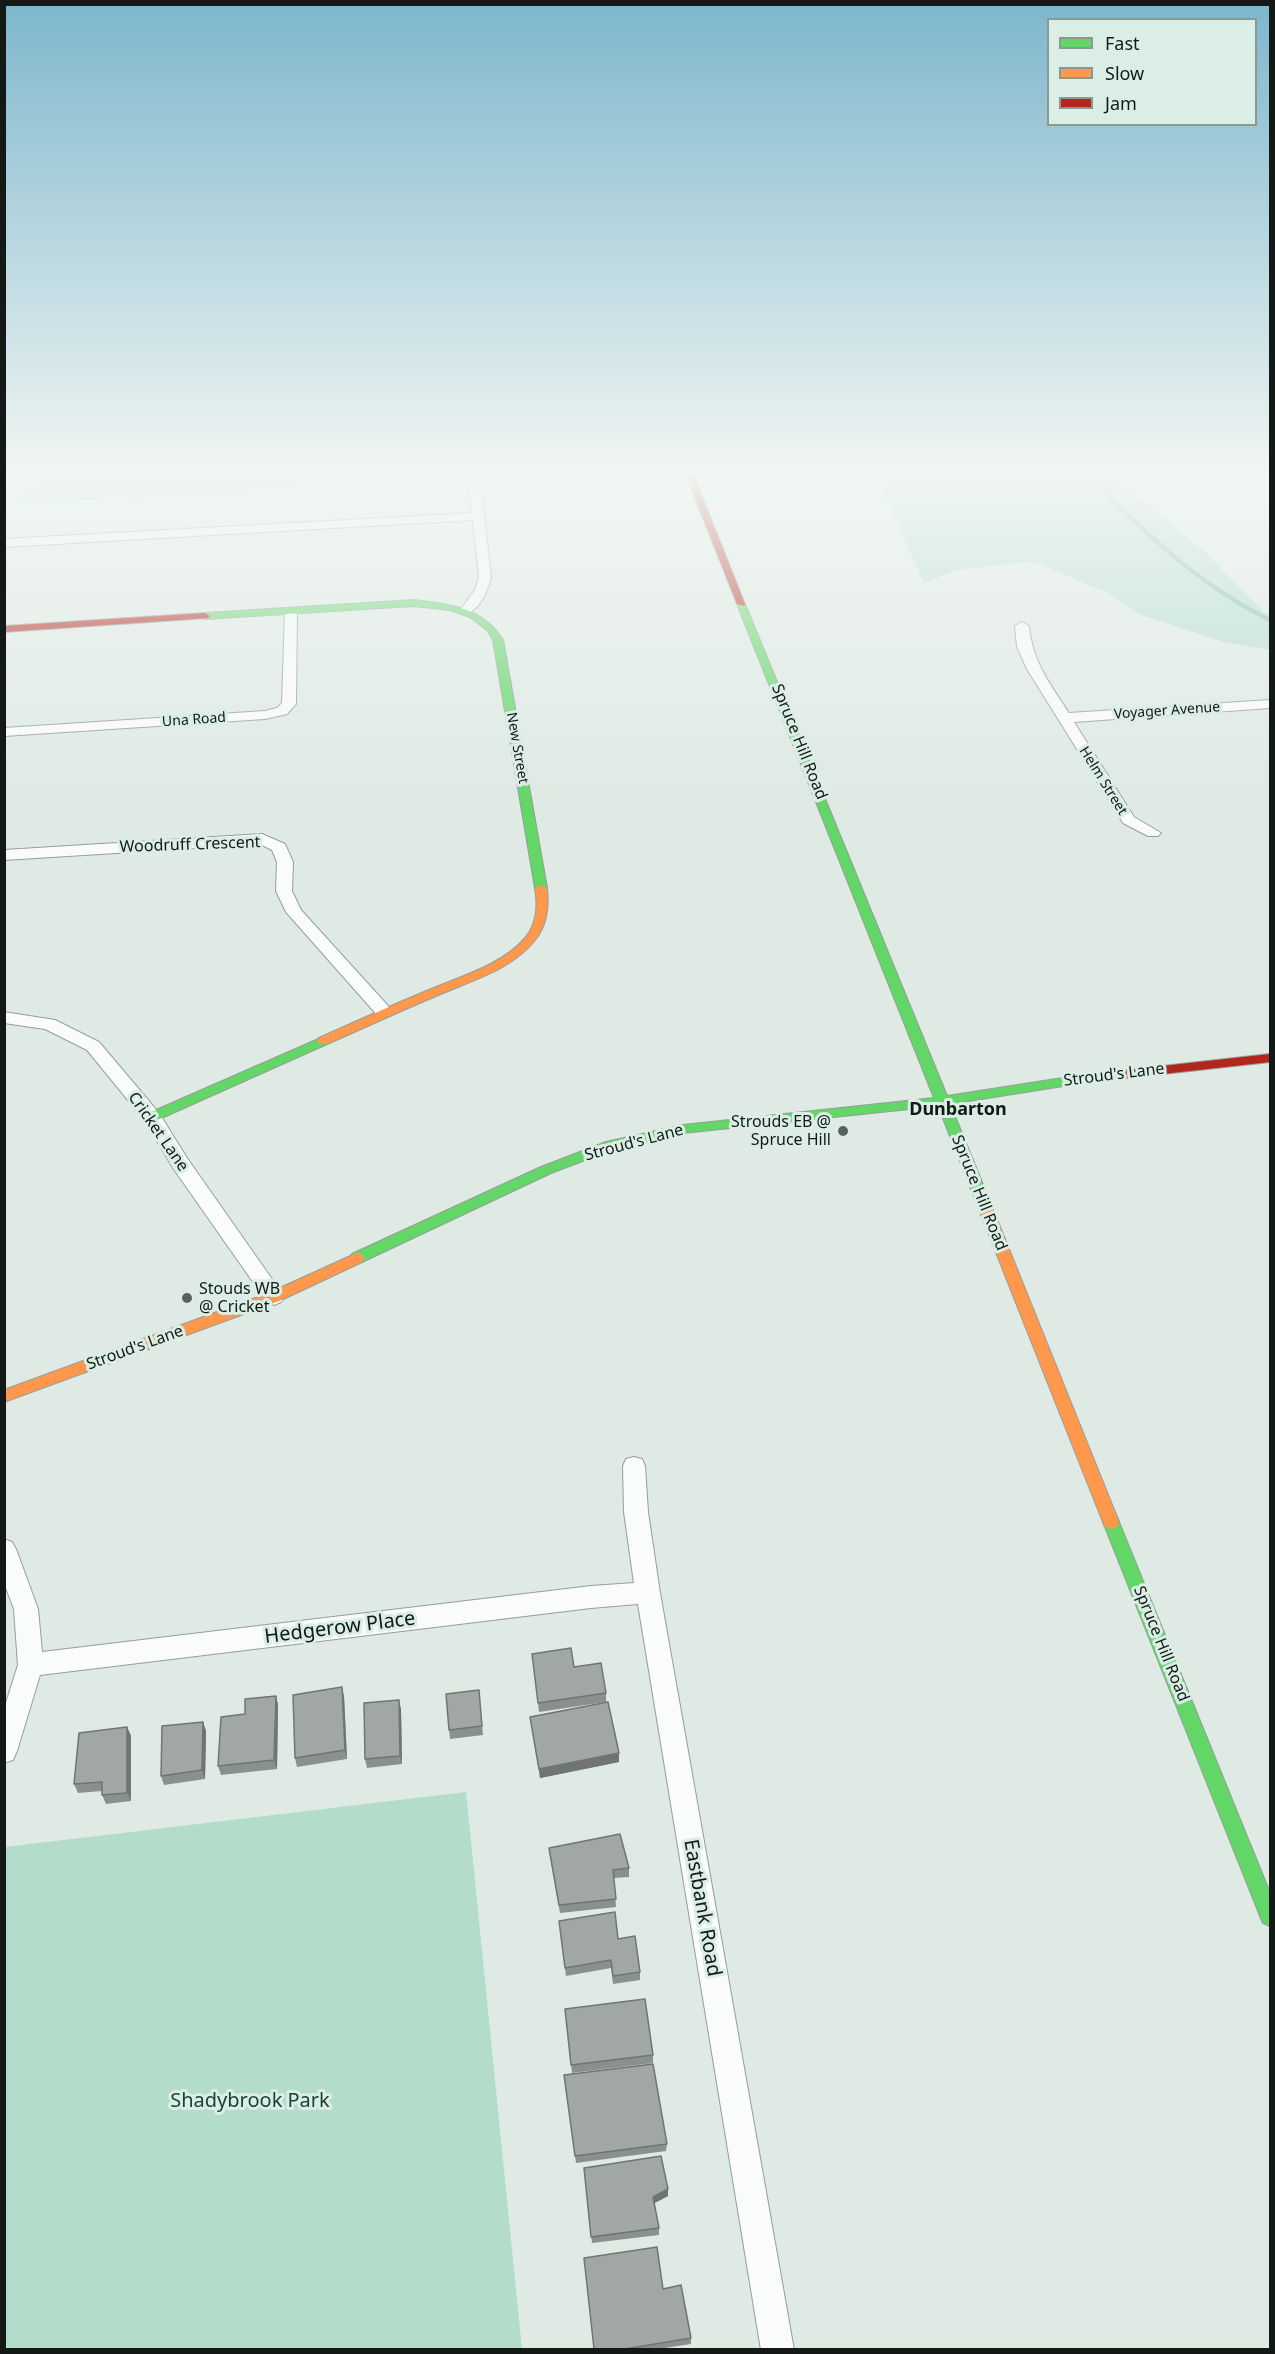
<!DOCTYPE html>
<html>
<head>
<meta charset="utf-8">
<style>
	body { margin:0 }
	#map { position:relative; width:1275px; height:2354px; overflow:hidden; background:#dfeae5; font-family:"Noto Sans",sans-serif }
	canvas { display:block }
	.frame { position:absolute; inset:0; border:6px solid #121916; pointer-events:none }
	.legend { position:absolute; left:1047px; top:18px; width:210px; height:108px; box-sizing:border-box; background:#dbeee6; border:2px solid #8b9993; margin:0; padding:8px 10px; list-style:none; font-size:18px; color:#121916 }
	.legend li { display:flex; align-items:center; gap:12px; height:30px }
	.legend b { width:30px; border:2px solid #8b9993 }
</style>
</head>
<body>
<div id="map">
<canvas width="1275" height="2354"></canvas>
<div class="frame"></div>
<ul class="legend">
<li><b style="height:8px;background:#63d668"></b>Fast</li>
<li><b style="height:8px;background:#ff974d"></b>Slow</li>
<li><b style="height:8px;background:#b3261e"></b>Jam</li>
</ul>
</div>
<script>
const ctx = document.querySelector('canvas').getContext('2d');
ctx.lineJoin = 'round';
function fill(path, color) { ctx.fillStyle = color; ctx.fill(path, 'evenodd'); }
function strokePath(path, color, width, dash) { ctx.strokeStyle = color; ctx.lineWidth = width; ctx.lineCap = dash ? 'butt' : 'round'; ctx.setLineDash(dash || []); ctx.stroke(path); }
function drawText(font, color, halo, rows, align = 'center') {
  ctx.font = font + ' "Noto Sans",sans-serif'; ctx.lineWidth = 6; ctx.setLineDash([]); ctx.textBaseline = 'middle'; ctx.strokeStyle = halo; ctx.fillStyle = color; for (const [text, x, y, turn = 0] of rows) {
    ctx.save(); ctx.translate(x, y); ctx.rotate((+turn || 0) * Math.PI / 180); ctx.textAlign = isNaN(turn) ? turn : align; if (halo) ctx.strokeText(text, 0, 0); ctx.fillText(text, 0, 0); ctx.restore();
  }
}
fill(new Path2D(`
	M 44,471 L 449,471 L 449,479 L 20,504 Z
	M 874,471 L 1105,471 L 1203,550 L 1264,612 L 1270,615 L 1270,650 L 1224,642 L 1142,615 L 1108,593 L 1032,561 L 957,570 L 924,583 Z
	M 466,1792 L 522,2349 L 5,2349 L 5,1847 Z`), '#b3dccb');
strokePath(new Path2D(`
	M 1085,471 C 1141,530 1197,584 1270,620`), '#7cbaa2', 4.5);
const street = new Path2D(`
	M 467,471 L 479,471 L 491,577 C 488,590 480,610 466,614 L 460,610 L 475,590 L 479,577 L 473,520 L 4,547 L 4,539 L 472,513 Z
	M 291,608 L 297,612 L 296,704 L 287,714 L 265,719 L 4,736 L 4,728 L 265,711 L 277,708 L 282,703 L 285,612 Z
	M 1022,622 L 1029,626 C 1032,661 1050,684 1069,713 L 1270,700 L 1270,708 L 1074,722 L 1134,817 L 1161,833 L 1158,836 L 1148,836 L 1123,823 L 1027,669 L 1017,647 L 1015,626 Z
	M 262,834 L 285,844 L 293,862 L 292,891 L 301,910 L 390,1008 L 393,1012 L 390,1016 L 378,1016 L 286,912 L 276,891 L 277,862 L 272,850 L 260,844 L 4,860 L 4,850 Z
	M 4,1012 L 55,1020 L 99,1042 L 159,1113 L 187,1158 L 281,1292 L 284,1297 L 281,1302 L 274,1305 L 267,1302 L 173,1168 L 145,1121 L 87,1050 L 45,1029 L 4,1023 Z
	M 634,1457 L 642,1459 L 645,1466 L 648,1512 L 660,1593 L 794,2350 L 761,2350 L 638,1604 L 591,1608 L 40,1675 L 17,1751 L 13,1760 L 4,1763 L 4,1709 L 18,1665 L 14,1609 L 4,1583 L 4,1539 L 12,1542 L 16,1549 L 38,1609 L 42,1652 L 591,1586 L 634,1583 L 624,1512 L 623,1466 L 626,1459 Z`);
const fast = new Path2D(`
	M 414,600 C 450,604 482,607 503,640 L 547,888 L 545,890 L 537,890 L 535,888 L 493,640 L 488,631 L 470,617 L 450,610 L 414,606 L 205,619 L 200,616 L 205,613 Z
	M 738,602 L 745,604 L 947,1096 L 1082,1075 L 1088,1079 L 1082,1083 L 950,1104 L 988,1197 L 981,1202 L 974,1197 L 938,1106 L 683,1133 L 609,1151 L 551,1173 L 362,1262 L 352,1262 L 350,1258 L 352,1254 L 541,1167 L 606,1142 L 683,1125 L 934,1098 L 737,604 Z
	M 323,1037 L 327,1038 L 329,1041 L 327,1044 L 157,1120 L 152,1121 L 145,1117 L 147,1114 Z
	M 1111,1515 L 1117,1517 L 1119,1522 L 1270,1893 L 1270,1926 L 1263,1923 L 1260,1916 L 1103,1522 L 1105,1517 Z`);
const slow = new Path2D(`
	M 541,885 L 547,888 C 549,906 547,925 535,940 C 512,970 470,981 436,996 C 400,1011 364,1028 327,1044 L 319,1044 L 317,1041 L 319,1038 C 355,1022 392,1005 429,990 C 461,976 503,965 526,937 C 537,923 538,905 535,888 Z
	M 981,1192 L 988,1197 L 1119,1522 L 1117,1527 L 1111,1529 L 1105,1527 L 1103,1522 L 974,1197 Z
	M 357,1253 L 362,1254 L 364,1258 L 362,1262 L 279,1301 L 4,1402 L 4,1390 L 269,1293 Z`);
const jam = new Path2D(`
	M 684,471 L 692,471 L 745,604 L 744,606 L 737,604 Z
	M 205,613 L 210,616 L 208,618 L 4,632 L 4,626 Z
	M 1270,1054 L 1270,1062 L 1082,1083 L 1076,1079 L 1082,1075 Z`);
strokePath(street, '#969e9a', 2);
strokePath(fast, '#969e9a', 2);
strokePath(slow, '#969e9a', 2);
strokePath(jam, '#969e9a', 2);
fill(street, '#fafcfb');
fill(fast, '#63d668');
fill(slow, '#ff974d');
fill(jam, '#b3261e');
fill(new Path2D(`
	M 532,1654 L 574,1667 L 606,1693 L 606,1702 L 539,1712 Z
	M 479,1690 L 483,1735 L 450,1739 L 449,1730 Z
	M 276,1696 L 278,1705 L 277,1769 L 221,1775 L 218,1766 L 245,1714 Z
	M 344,1696 L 347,1759 L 297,1767 L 295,1758 Z
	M 401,1709 L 402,1764 L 367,1768 L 365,1759 Z
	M 530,1717 L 619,1753 L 619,1762 L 540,1778 Z
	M 203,1722 L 206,1731 L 205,1779 L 164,1785 L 161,1776 Z
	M 127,1727 L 131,1736 L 131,1801 L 106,1804 L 102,1795 L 102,1791 L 78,1793 L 74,1784 Z
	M 549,1848 L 629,1868 L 629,1877 L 614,1878 L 616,1907 L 560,1913 L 550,1856 Z
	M 559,1921 L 618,1939 L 640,1972 L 640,1980 L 613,1984 L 611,1968 L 566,1976 Z
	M 565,2009 L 653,2055 L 653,2063 L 572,2073 Z
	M 564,2075 L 667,2144 L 666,2151 L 576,2163 Z
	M 584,2168 L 668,2189 L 668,2196 L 654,2203 L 659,2228 L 659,2235 L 592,2243 Z
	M 691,2338 L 691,2344 L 658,2349 L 594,2349 Z`), '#8a908d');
fill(new Path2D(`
	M 342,1687 L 344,1696 L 347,1759 L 345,1750 Z
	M 276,1696 L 278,1705 L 277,1769 L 274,1760 Z
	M 399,1700 L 401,1709 L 402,1764 L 400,1756 Z
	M 203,1722 L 206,1731 L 205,1779 L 202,1770 Z
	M 127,1727 L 131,1736 L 131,1801 L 127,1793 Z
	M 619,1753 L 619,1762 L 540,1778 L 539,1769 Z
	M 668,2189 L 668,2196 L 653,2204 L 653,2197 Z`), '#707573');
const building = new Path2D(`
	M 571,1648 L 574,1667 L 601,1663 L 606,1693 L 538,1703 L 532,1654 Z
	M 342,1687 L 345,1750 L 295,1758 L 293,1695 Z
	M 479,1690 L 482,1726 L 449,1730 L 446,1694 Z
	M 276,1696 L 274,1760 L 218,1766 L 221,1717 L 245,1714 L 245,1699 Z
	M 399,1700 L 400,1756 L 365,1759 L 364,1703 Z
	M 608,1702 L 619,1753 L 539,1769 L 530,1717 Z
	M 203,1722 L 202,1770 L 161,1776 L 162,1726 Z
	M 127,1727 L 127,1793 L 102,1795 L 102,1782 L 74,1784 L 79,1733 Z
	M 620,1834 L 629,1868 L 613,1870 L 616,1899 L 559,1905 L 549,1848 Z
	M 615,1912 L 618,1939 L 635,1936 L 640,1972 L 613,1976 L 611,1960 L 565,1968 L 559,1921 Z
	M 645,1999 L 653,2055 L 571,2065 L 565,2009 Z
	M 653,2064 L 667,2144 L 575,2156 L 564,2075 Z
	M 661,2156 L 668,2189 L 653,2197 L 659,2228 L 591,2237 L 584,2168 Z
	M 657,2247 L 663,2289 L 681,2285 L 691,2338 L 625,2349 L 594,2349 L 584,2258 Z`);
fill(building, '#a0a7a4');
strokePath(building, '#707573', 1.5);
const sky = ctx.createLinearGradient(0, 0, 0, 800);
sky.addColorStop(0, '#7db6cc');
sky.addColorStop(0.59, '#f1f6f3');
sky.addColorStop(1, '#f1f6f300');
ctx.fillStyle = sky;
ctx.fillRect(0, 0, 1275, 800);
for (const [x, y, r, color] of [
	[843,1131,6,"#5a625e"],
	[187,1298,6,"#5a625e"]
]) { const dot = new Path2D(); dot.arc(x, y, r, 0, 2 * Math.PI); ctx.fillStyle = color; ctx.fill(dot); strokePath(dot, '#dbeee6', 2); }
drawText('14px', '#121916', '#dbeee6', [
	["Voyager Avenue",1167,711,-4],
	["Una Road",194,720,-4],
	["New Street",517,748,80],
	["Helm Street",1103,781,58]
]);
drawText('16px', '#121916', '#dbeee6', [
	["Spruce Hill Road",799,742,68],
	["Woodruff Crescent",190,845,-2],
	["Stroud's Lane",1114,1075,-7],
	["Cricket Lane",158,1132,55],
	["Stroud's Lane",634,1143,-15],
	["Spruce Hill Road",979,1193,68],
	["Stroud's Lane",135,1348,-20],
	["Spruce Hill Road",1161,1644,68]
]);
drawText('16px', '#121916', '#dbeee6', [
	["Strouds EB @",831,1122],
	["Spruce Hill",831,1140],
	["Stouds WB",199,1289,"left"],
	["@ Cricket",199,1307,"left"]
], 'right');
drawText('bold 18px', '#121916', '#dbeee6', [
	["Dunbarton",958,1110]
]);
drawText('20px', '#121916', '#dbeee6', [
	["Hedgerow Place",340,1628,-7],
	["Eastbank Road",702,1908,80]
]);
drawText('20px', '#1c4234', '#dbeee6', [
	["Shadybrook Park",250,2101]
]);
</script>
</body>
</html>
